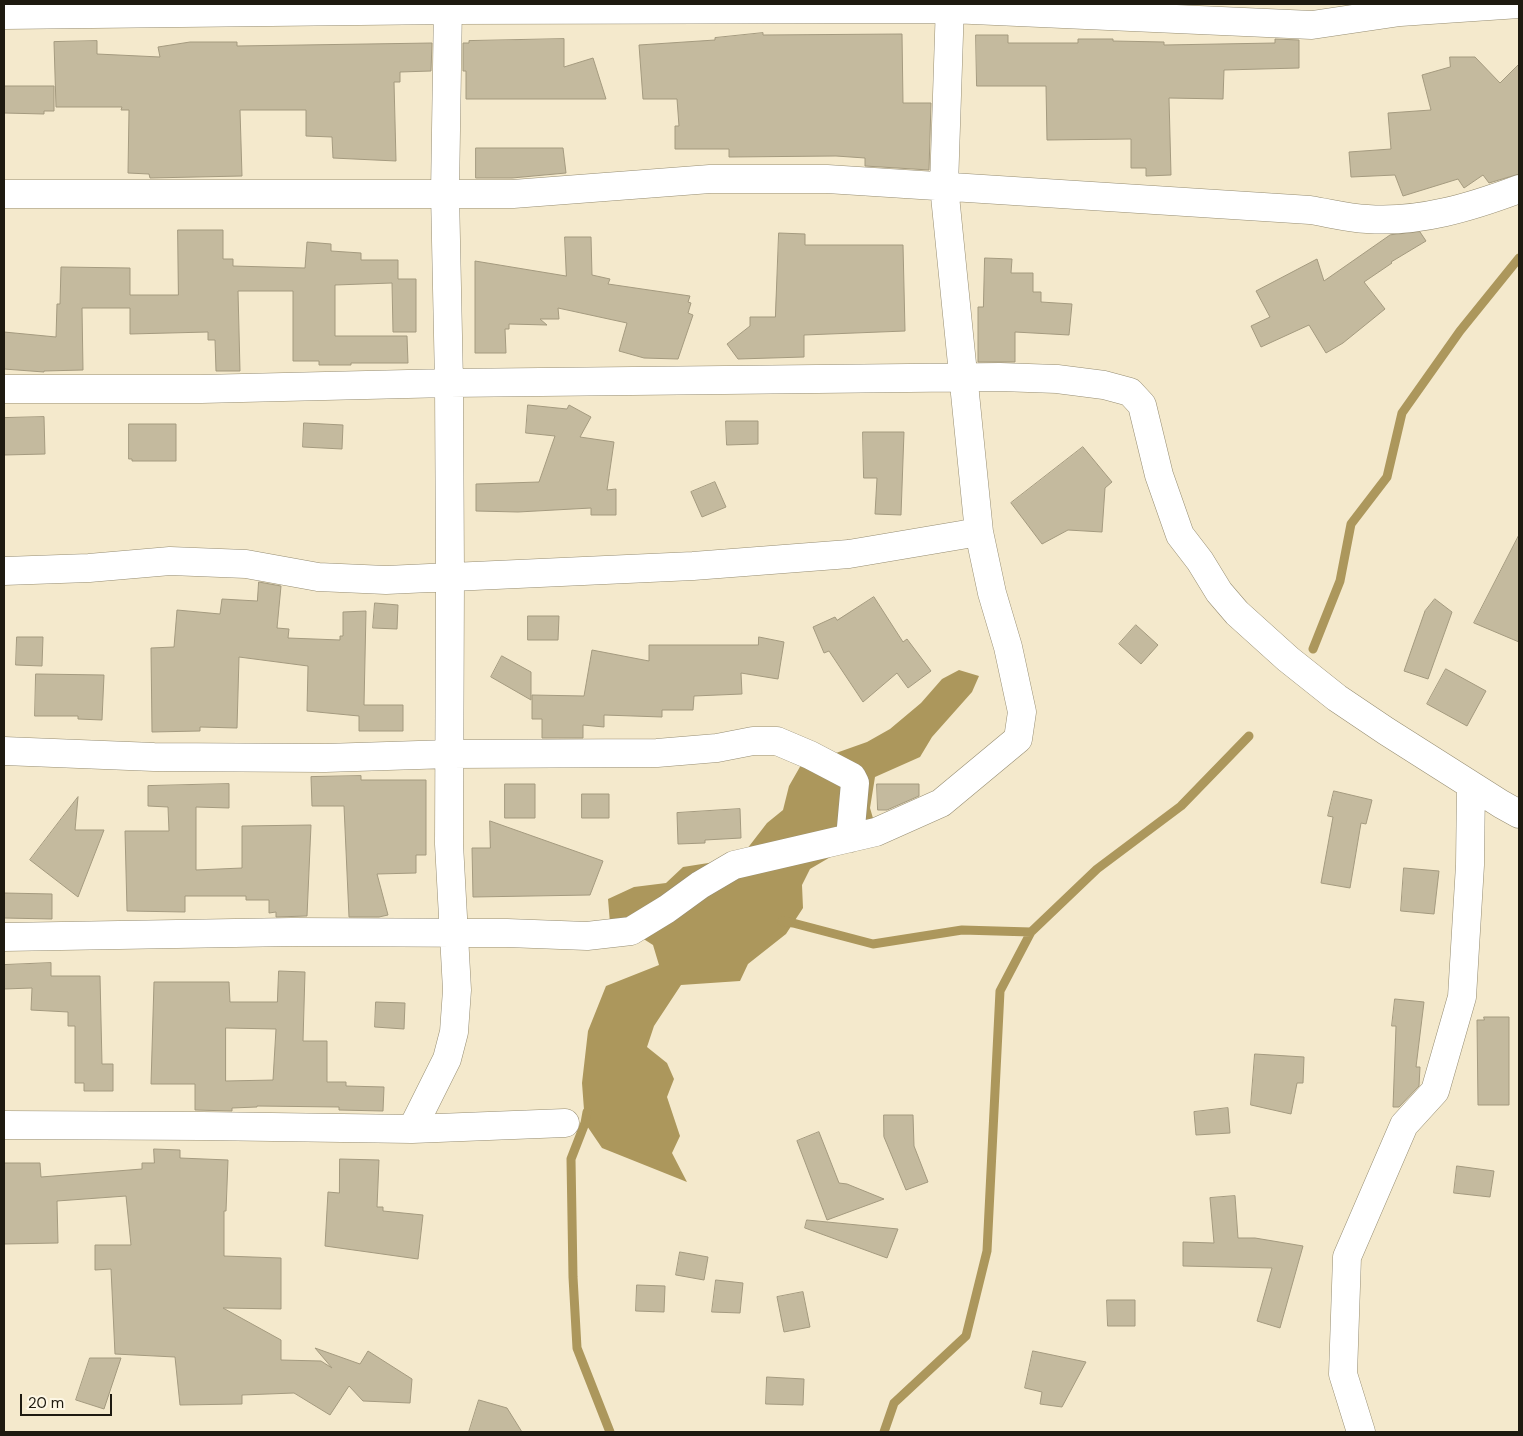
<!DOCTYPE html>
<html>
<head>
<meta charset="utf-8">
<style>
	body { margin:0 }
	#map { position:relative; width:1523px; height:1436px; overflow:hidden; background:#f4e9cc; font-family:"DM Sans",sans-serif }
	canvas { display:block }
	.frame { position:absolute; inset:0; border:5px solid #1e1a10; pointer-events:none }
	.scale { position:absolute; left:20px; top:1394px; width:92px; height:22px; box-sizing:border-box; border:2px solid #1e1a10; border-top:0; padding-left:6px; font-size:15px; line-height:18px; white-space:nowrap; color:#1e1a10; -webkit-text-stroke:4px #fdf7e5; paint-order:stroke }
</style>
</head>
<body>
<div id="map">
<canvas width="1523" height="1436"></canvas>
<div class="frame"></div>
<div class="scale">20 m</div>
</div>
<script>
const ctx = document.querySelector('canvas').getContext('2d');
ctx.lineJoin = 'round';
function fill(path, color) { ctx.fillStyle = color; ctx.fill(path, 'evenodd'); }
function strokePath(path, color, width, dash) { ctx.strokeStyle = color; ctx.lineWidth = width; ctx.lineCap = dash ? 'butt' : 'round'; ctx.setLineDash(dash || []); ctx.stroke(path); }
fill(new Path2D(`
	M 959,670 L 979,676 L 972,692 L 932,737 L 920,757 L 875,777 L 870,808 L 875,825 L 839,852 L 810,869 L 802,885 L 803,908 L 786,934 L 748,964 L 740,981 L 681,985 L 654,1026 L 647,1047 L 667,1063 L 674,1079 L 667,1097 L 680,1136 L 672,1153 L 687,1182 L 602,1148 L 585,1123 L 582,1083 L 588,1031 L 606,986 L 659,965 L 653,945 L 631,931 L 610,923 L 608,899 L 634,887 L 666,883 L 683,867 L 740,858 L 767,823 L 783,810 L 789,786 L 801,765 L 810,755 L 836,753 L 867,742 L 890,729 L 921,703 L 942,679 Z`), '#ac975c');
strokePath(new Path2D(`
	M 1313,649 L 1340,581 L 1351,524 L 1387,477 L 1402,413 L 1460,331 L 1519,258
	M 782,921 L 793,923 L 873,944 L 962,930 L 1031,932
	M 587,1112 L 585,1123 L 571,1159 L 573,1277 L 577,1348 L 610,1432
	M 884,1432 L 894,1403 L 966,1336 L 987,1251 L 1000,991 L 1031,932 L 1097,869 L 1181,806 L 1249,736`), '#ac975c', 9);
const building = new Path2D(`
	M 763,33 L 763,35 L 902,34 L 903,103 L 931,103 L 929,170 L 865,166 L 865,158 L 836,156 L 729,157 L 729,149 L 675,149 L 675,126 L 679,126 L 677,99 L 643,99 L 639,45 L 715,40 L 715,38 Z
	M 976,35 L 1008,35 L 1008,43 L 1078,43 L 1078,39 L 1113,39 L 1113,41 L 1164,42 L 1164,45 L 1275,43 L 1275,39 L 1299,40 L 1299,68 L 1224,70 L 1223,99 L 1169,98 L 1171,175 L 1146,176 L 1146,168 L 1131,168 L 1131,139 L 1047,140 L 1046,86 L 977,86 Z
	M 564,39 L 564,67 L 593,58 L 606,99 L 466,99 L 466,71 L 463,71 L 463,43 L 469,43 L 469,41 Z
	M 97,41 L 97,54 L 160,57 L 158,47 L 190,42 L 237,42 L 237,46 L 432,43 L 431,71 L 400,72 L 400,82 L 394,82 L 396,161 L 333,158 L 332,137 L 306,136 L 306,110 L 240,110 L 242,176 L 150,178 L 149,174 L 128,173 L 129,110 L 121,110 L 122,107 L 56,107 L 54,42 Z
	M 1450,57 L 1475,57 L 1500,83 L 1519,64 L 1519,174 L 1489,183 L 1483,175 L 1464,188 L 1458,179 L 1403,196 L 1395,175 L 1351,177 L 1349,152 L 1391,149 L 1388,113 L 1431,110 L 1422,75 L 1450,67 Z
	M 4,86 L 54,86 L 54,111 L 44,111 L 44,114 L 4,113 Z
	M 476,148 L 563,148 L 566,173 L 512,178 L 476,178 Z
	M 178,230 L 223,230 L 223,259 L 233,259 L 233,266 L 305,268 L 307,242 L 331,244 L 331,251 L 361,253 L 361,260 L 398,260 L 398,279 L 416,279 L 416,332 L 393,332 L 392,283 L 335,285 L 335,336 L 407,336 L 408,363 L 351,363 L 351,365 L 319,365 L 319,361 L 293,361 L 293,291 L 238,291 L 240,371 L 216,371 L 215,340 L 208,340 L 208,332 L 130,334 L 130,308 L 82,308 L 83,370 L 44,371 L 44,372 L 4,369 L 4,332 L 56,337 L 57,304 L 60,304 L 61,267 L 130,268 L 130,295 L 178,295 Z
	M 1420,232 L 1426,241 L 1391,262 L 1392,263 L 1364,282 L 1385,309 L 1343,343 L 1326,353 L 1309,325 L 1261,347 L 1251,326 L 1270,317 L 1256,291 L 1317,259 L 1324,281 L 1390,235 Z
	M 779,233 L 805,234 L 805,245 L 903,245 L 905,331 L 804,335 L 804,357 L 738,359 L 727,344 L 750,326 L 750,317 L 775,317 Z
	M 565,237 L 591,237 L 592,275 L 610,279 L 608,284 L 690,296 L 688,302 L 691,303 L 688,313 L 693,315 L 678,359 L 644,358 L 619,351 L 627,323 L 558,308 L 559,319 L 540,319 L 547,325 L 509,324 L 509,329 L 505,329 L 506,353 L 475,353 L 475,261 L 566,276 Z
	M 985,258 L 1012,259 L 1011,273 L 1033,273 L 1033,292 L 1041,292 L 1041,302 L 1072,304 L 1069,335 L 1015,332 L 1015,362 L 978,362 L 978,307 L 983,307 Z
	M 528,405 L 567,409 L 569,405 L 591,417 L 580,437 L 614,442 L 607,490 L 616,489 L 616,515 L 591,515 L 591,508 L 518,512 L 476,511 L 476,484 L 539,482 L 555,436 L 526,433 Z
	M 44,417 L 45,454 L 4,455 L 4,418 Z
	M 726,421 L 758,421 L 758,444 L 727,445 Z
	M 304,423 L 343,425 L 342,449 L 303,447 Z
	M 129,424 L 176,424 L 176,461 L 132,461 L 132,459 L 129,459 Z
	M 863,432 L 904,432 L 901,515 L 875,514 L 877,478 L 864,478 Z
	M 1083,447 L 1112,482 L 1105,488 L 1102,532 L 1068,530 L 1042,544 L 1011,503 Z
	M 715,482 L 726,507 L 702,517 L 691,492 Z
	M 1519,535 L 1519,642 L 1474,623 Z
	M 259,582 L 281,586 L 277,628 L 289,629 L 288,638 L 340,640 L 340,636 L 343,636 L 343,612 L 366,611 L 364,705 L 403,705 L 403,731 L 359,731 L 359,716 L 307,711 L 308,666 L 239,657 L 237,728 L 200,727 L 200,731 L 152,732 L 151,648 L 174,647 L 177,610 L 220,614 L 222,599 L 257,601 Z
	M 874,597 L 903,642 L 907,639 L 931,671 L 908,688 L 897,673 L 863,702 L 829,651 L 824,653 L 813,627 L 835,617 L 837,620 Z
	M 1435,599 L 1452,612 L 1428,679 L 1404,671 L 1425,611 Z
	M 375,603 L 398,605 L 397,629 L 373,628 Z
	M 528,616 L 559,616 L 558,640 L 528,640 Z
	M 1136,625 L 1158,645 L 1141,664 L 1119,644 Z
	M 17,637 L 43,637 L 42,666 L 16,665 Z
	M 759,637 L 784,642 L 778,679 L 741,673 L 742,694 L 694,696 L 693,710 L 662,710 L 662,717 L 604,715 L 604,727 L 583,725 L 583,738 L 542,738 L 542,719 L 532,719 L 532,695 L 584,696 L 592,650 L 649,661 L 649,645 L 758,645 Z
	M 502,656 L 531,672 L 531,700 L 491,677 Z
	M 1446,669 L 1486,691 L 1467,726 L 1427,704 Z
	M 36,674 L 104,675 L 102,720 L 78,719 L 78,716 L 35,716 Z
	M 361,776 L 361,780 L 426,780 L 426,855 L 416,855 L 416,873 L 377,874 L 388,915 L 379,917 L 349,917 L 344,806 L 312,806 L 311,777 Z
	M 229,784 L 229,808 L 196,807 L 196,870 L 242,868 L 242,826 L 311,825 L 307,916 L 276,917 L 276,912 L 269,913 L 269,900 L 246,900 L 246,896 L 185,896 L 185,912 L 127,911 L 125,831 L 169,831 L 168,807 L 148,806 L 148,786 Z
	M 505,784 L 535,784 L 535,818 L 505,818 Z
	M 877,784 L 919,784 L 919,796 L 887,810 L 878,810 Z
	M 1334,791 L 1372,800 L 1366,824 L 1361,823 L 1350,888 L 1321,883 L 1333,817 L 1328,816 Z
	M 582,794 L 609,794 L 609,818 L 582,818 Z
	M 78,797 L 75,830 L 104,830 L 78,897 L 30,860 Z
	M 740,809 L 741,838 L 705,840 L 705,843 L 678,844 L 677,813 Z
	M 490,821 L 603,861 L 590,895 L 473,897 L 472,848 L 490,848 Z
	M 1404,868 L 1439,871 L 1434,914 L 1401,911 Z
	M 4,893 L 52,894 L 52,919 L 4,918 Z
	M 51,963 L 51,976 L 100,976 L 102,1064 L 113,1064 L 113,1091 L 84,1091 L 84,1083 L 75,1083 L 75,1026 L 68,1026 L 68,1012 L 31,1010 L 32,988 L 4,989 L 4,965 Z
	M 279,971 L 305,972 L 303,1041 L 327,1041 L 327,1082 L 346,1082 L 346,1086 L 384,1087 L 383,1111 L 339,1110 L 339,1107 L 257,1106 L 257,1107 L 232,1108 L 232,1111 L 195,1110 L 195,1084 L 151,1084 L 154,982 L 229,982 L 230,1002 L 277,1002 ZM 226,1028 L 276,1029 L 273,1080 L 226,1081 Z
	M 1395,999 L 1424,1002 L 1416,1067 L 1420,1067 L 1419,1086 L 1399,1107 L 1393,1107 L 1396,1026 L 1392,1026 Z
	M 376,1002 L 405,1003 L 404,1029 L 375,1027 Z
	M 1484,1017 L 1509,1017 L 1509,1105 L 1478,1105 L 1477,1020 L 1484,1020 Z
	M 1255,1054 L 1304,1057 L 1303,1083 L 1297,1083 L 1291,1114 L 1251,1105 Z
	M 1228,1108 L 1230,1133 L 1196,1135 L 1194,1112 Z
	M 884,1115 L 913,1115 L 914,1146 L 928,1182 L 906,1190 L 884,1137 Z
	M 819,1132 L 839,1183 L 847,1184 L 884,1199 L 827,1220 L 797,1141 Z
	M 154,1149 L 180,1150 L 180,1158 L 228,1160 L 226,1211 L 224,1211 L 224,1256 L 281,1258 L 281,1309 L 223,1308 L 281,1340 L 281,1360 L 321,1361 L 332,1368 L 315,1348 L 360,1364 L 368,1351 L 412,1379 L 410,1403 L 363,1401 L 349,1386 L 330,1415 L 294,1393 L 242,1395 L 242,1404 L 180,1405 L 175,1357 L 115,1354 L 111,1269 L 95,1270 L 95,1245 L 131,1245 L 126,1196 L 57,1201 L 58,1243 L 4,1244 L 4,1163 L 40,1163 L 41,1177 L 142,1169 L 142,1163 L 154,1163 Z
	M 340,1159 L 379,1160 L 377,1207 L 383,1207 L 383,1211 L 423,1215 L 418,1259 L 325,1246 L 328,1192 L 339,1193 Z
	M 1457,1166 L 1494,1171 L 1490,1197 L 1454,1193 Z
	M 1235,1196 L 1238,1238 L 1255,1238 L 1303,1246 L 1280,1328 L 1257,1321 L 1272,1268 L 1183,1266 L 1183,1242 L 1214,1243 L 1210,1198 Z
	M 807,1220 L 898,1229 L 887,1258 L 805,1228 Z
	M 680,1252 L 708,1257 L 704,1280 L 676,1275 Z
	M 716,1280 L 743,1283 L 740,1313 L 712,1312 Z
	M 637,1285 L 665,1286 L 664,1312 L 636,1311 Z
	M 803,1292 L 810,1327 L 784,1332 L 777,1297 Z
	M 1107,1300 L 1135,1300 L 1135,1326 L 1108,1326 Z
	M 1033,1351 L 1086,1362 L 1062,1407 L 1040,1404 L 1042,1392 L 1025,1388 Z
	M 90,1358 L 121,1358 L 104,1409 L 76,1400 Z
	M 767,1377 L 804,1379 L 803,1405 L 766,1404 Z
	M 479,1400 L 507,1408 L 522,1432 L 469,1432 Z`);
fill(building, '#c4ba9e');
strokePath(building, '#a49a7f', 1);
const street = new Path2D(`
	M 4,15 L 448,10 L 950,9 L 1312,25 L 1400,12 L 1519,4
	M 4,194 L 513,194 L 710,179 L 827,179 L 1310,210 C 1329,213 1348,218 1367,219 C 1419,223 1471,207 1519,189
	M 4,389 L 201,389 L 449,383 L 1000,377 L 1057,379 L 1104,385 L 1130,392 L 1142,405 L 1159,475 L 1180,535 L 1200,561 L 1219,592 L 1237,613 L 1288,659 L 1337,698 L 1386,731 L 1501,804 L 1519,814
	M 4,571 L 89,568 L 170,561 L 246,564 L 318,577 L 386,580 L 693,566 L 849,554 L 979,532
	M 4,751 L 154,757 L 325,758 L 450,754 L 657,753 L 717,748 L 753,741 L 777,741 L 810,755 L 852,777 L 855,783 L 850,838
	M 4,937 L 292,932 L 507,933 L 587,936 L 631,931 L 667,909 L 700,885 L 734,865 L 876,832 L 941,803 L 1018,739 L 1022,712 L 1008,647 L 992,593 L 979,532 L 944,186 L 950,4
	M 4,1125 L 202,1126 L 412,1129 L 565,1123
	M 412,1129 L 447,1059 L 454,1032 L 457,990 L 449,844 L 450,576 L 449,383 L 445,193 L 448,4
	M 1361,1432 L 1343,1374 L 1347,1257 L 1404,1125 L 1435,1091 L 1462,997 L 1470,865 L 1471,785`);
strokePath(street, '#968d72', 29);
strokePath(street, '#fff', 28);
</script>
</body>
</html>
